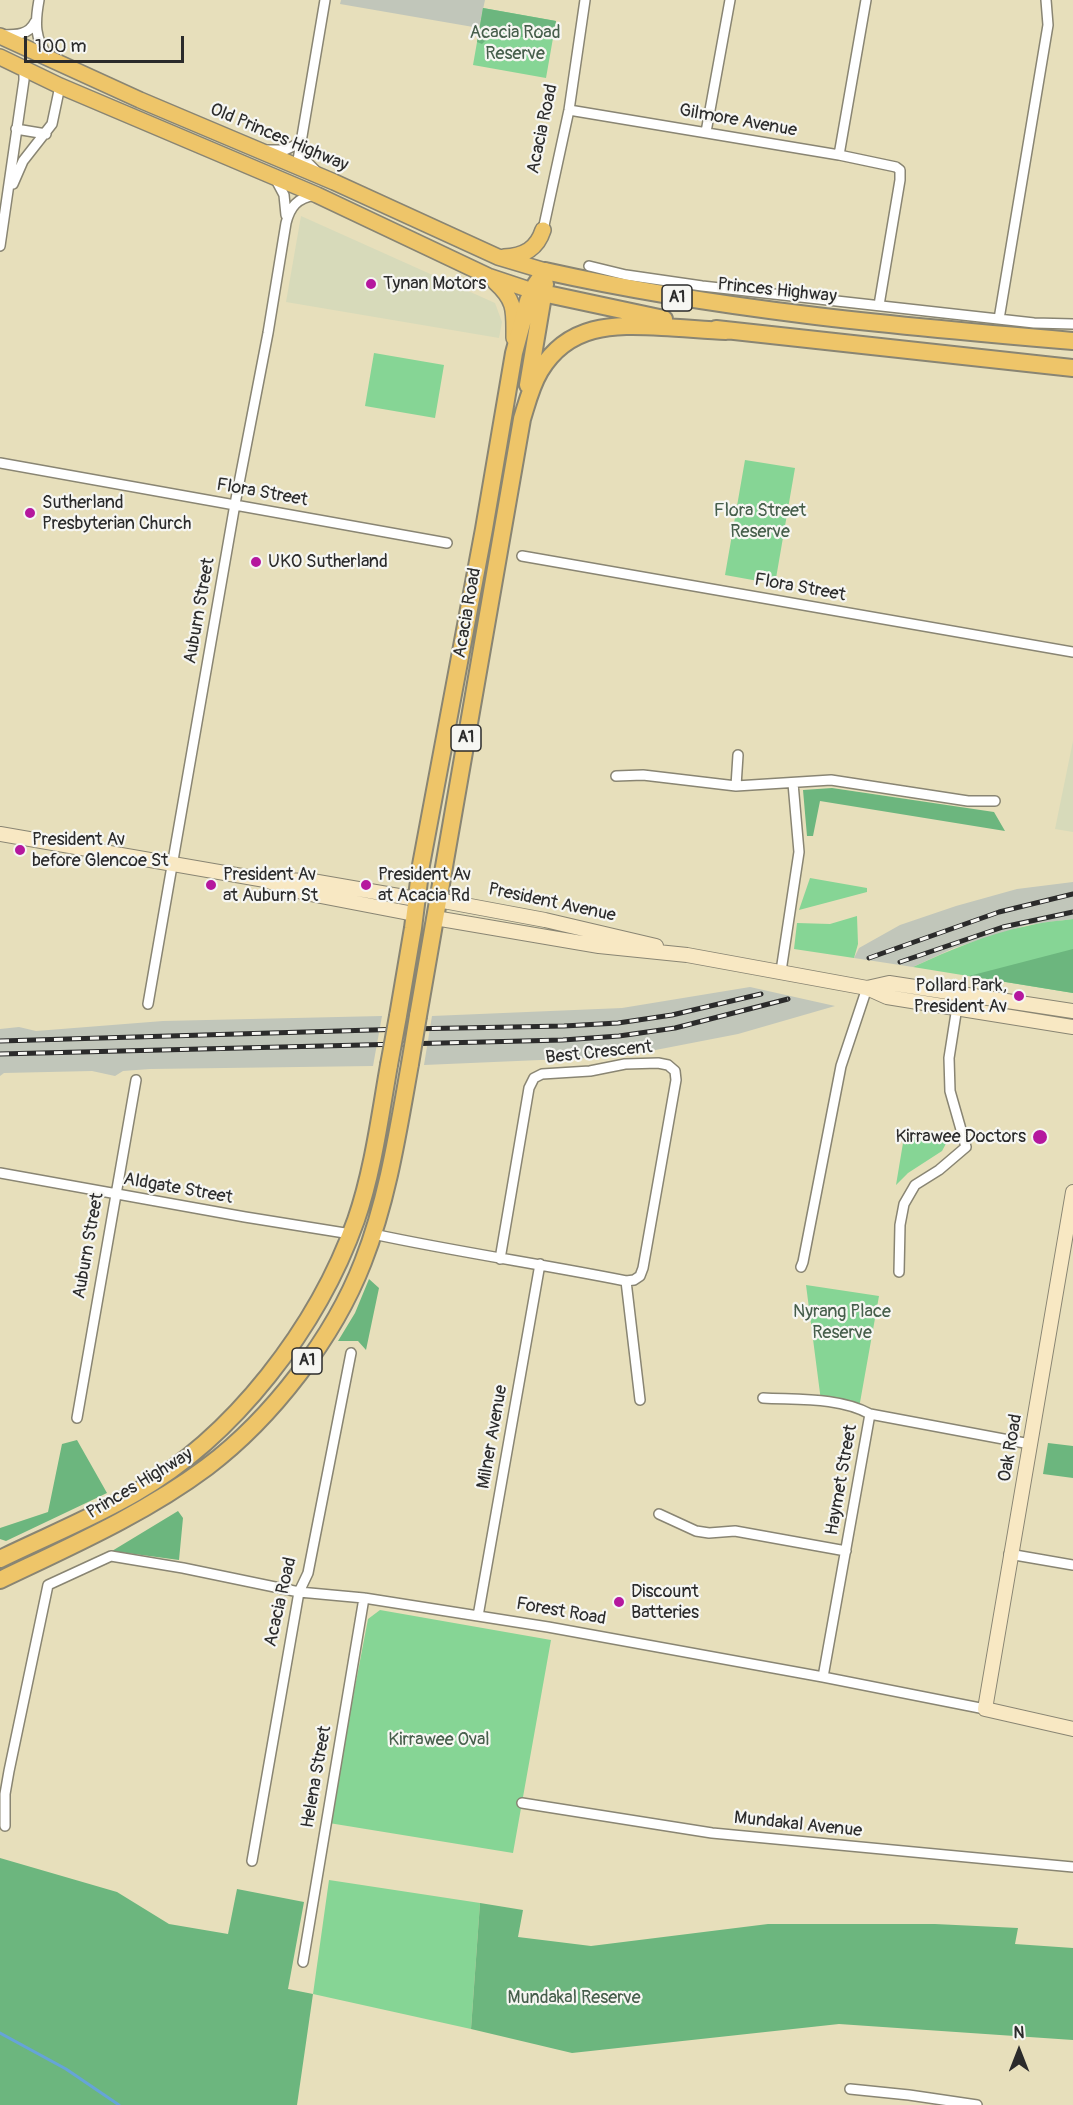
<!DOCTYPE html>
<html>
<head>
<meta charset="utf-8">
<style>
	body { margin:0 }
	#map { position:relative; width:1073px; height:2105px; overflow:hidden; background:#e7dfbb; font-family:Pangolin,sans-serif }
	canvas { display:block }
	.north { position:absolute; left:989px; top:2021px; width:60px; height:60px; -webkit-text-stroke:4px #f6f6f2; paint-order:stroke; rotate:0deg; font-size:16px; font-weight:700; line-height:24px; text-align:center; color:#2b2b2b }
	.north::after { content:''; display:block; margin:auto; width:21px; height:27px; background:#2b2b2b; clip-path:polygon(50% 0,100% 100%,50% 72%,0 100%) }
	.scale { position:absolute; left:24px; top:36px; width:160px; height:27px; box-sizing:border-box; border:3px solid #2b2b2b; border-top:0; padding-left:8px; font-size:18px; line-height:21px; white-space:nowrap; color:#2b2b2b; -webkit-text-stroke:4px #f6f6f2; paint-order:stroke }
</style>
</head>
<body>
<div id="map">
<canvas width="1073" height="2105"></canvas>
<div class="north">N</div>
<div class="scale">100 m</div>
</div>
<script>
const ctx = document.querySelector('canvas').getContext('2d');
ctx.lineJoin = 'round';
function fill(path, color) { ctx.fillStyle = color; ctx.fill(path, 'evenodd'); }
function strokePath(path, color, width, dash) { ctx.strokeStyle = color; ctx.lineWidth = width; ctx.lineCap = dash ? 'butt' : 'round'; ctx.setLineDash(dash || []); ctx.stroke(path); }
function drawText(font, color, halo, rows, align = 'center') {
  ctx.font = font + ' Pangolin,sans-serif'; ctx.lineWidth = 4.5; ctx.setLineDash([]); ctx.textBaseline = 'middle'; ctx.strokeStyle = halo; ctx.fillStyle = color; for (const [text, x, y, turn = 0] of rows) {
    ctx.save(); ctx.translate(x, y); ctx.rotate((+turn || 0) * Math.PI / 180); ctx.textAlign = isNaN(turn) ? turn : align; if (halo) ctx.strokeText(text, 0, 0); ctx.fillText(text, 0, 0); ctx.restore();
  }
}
fill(new Path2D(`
	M 301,216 L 495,303 L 502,322 L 499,338 L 286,302 Z
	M 1073,741 L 1073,832 L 1055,829 Z`), '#d7daba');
fill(new Path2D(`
	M 341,0 L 485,0 L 479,28 L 340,4 Z
	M 1073,882 L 1073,919 L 1027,925 L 954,948 L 913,967 L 854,958 L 859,948 L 900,925 L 956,906 L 1017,889 Z
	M 750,987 L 835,1006 L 738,1034 L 635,1054 L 610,1057 L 424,1065 L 432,1016 L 622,1008 Z
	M 382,1016 L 373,1066 L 150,1069 L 123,1071 L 115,1076 L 92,1071 L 4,1073 L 0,1076 L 0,1029 L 19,1027 L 36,1031 L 163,1021 Z`), '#c1c6ba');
fill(new Path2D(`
	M 483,8 L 556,21 L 546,78 L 473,65 Z
	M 374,353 L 444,365 L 435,418 L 365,406 Z
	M 745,460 L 795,468 L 775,584 L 725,575 Z
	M 810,878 L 867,888 L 867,892 L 799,910 Z
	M 857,916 L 858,944 L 854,958 L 794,949 L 797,923 L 830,924 Z
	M 1073,919 L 1073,993 L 913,967 C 950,950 987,934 1027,926 C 1042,922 1058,921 1073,919 Z
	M 905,1131 L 950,1136 L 942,1151 L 908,1173 L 896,1185 Z
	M 806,1285 L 879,1296 L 859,1408 L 821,1401 Z
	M 380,1610 L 551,1640 L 513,1853 L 329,1823 L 368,1619 Z
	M 329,1880 L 480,1903 L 471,2029 L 313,1994 Z`), '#86d595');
fill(new Path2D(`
	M 483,8 L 556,21 L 553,38 L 490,36 L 482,44 L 477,42 Z
	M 832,788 L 994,812 L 1005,831 L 820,801 L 813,836 L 807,836 L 803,790 Z
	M 1073,949 L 1073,993 L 969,976 Z
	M 369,1279 L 379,1288 L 366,1350 L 358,1341 L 338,1341 L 355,1313 Z
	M 77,1440 L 107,1493 L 6,1541 L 0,1539 L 0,1528 L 48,1512 L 62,1444 Z
	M 1048,1443 L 1073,1446 L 1073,1478 L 1043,1474 Z
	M 178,1511 L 183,1518 L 179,1560 L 112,1551 Z
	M 0,1858 L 117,1892 L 169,1924 L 228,1934 L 237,1889 L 304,1902 L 288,1989 L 313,1994 L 297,2105 L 0,2105 Z
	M 480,1903 L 523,1910 L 518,1937 L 591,1946 L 768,1924 L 935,1924 L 1018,1928 L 1015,1944 L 1073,1948 L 1073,2040 L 839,2024 L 572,2053 L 471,2029 Z`), '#6cb67e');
strokePath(new Path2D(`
	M 0,2033 L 66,2069 L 119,2105`), '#66a4d8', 3);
const street = new Path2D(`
	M 39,0 C 35,22 34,39 49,57
	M 3,35 C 16,35 29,35 35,22
	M 569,110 L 839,155 L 896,167 L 900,170 L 900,180 L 879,305
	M 16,129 L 46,134
	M 706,132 L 730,0
	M 302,144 L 307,162 L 316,171
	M 268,150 L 285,150 L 300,143
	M 839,155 L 866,0
	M 297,166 L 325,0
	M 276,180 L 284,195 L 286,215
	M 13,184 L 23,161 L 52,124 L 60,86
	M 543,230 L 569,110 L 585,0
	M 0,246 L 24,80 L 24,69
	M 589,266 L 626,275 L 702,286 L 1034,323 L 1073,324
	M 999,319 L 1048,25 L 1046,0
	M 0,463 L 447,543
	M 522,556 L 1073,652
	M 616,776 L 643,775 L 736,786 L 831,780 L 968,801 L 995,801
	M 736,786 L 738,755
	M 781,971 L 799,852 L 793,783
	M 148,1004 L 235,504 L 268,333 L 286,223 C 290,207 297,198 315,195
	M 0,1173 L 245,1217 L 351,1234
	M 373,1234 C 457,1252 541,1264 626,1281 L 634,1280 L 640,1276 L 643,1268 L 676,1080 L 675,1071 L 668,1065 L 658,1063 L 625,1064 L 590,1071 L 542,1074 L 534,1078 L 529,1088 L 500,1259
	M 801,1267 L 803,1262 L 841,1066 L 867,988
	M 899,1272 L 900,1225 L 904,1204 L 915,1185 L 939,1170 L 966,1147 L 950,1091 L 949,1058 L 957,1007
	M 626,1281 L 640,1400
	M 763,1398 C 797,1400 839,1397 870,1414
	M 77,1418 L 136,1080
	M 659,1514 L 696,1531 L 709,1533 L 735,1531 L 846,1551
	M 1009,1554 L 1073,1565
	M 478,1616 L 540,1264
	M 823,1677 L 870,1414 L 1030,1444
	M 522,1803 L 712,1833 L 1073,1867
	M 5,1826 L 5,1794 L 9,1771 L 48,1585 L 111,1556 L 183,1568 L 299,1592 L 364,1598 L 548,1627 L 823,1677 L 985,1709
	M 252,1861 L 299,1592 L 308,1573 L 351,1353
	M 303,1962 L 364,1598
	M 850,2089 L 909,2095 L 977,2105`);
const secondary = new Path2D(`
	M 0,834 L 265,880 L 305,893 L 414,914
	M 279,880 L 312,881 L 416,899
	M 438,900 L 545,920 L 656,946
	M 435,918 L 599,946 L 687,955 L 867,988 L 887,997 L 1073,1027
	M 867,988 L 889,983 L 1073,1011
	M 1073,1192 C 1044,1365 1013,1537 985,1709 L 1073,1729`);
const primary = new Path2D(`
	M 0,36 L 140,100 L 334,182 L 498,257 L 545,271
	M 0,57 L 60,86 L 317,195 L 488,276 L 533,291
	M 504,257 C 524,256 537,249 543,230
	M 495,282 C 516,301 514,311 514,338`);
const highway = new Path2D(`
	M 545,271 C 719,310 896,326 1073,341
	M 533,291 L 664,319
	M 716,329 L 1073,368
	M 528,385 L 545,284
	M 398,1016 L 413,928 L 421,865 L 484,529 L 514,353 L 528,301 L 536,284 L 545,271
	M 418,1016 L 522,419 C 527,403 531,386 540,371 C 568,324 613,324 662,327 C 683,328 705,330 726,331
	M 0,1559 C 45,1537 92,1518 135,1493 C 234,1437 318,1327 356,1220 C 373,1171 380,1116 389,1065
	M 0,1580 C 71,1546 144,1514 207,1467 C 272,1418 334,1337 363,1262 C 388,1198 398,1131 410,1064`);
strokePath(street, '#898573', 12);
strokePath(secondary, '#898573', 16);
strokePath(primary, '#898573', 18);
strokePath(highway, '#898573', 20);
strokePath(street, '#fff', 9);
strokePath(secondary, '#f8e8c3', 14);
strokePath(primary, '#eec569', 15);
strokePath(highway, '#eec569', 16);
const rail = new Path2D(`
	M 869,958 L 999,912 L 1073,894
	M 900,962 L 1003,927 L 1073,912
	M 0,1041 L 406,1029 L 564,1026 L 618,1023 L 672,1015 L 761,994
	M 0,1054 L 563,1040 L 619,1036 L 675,1028 L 788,999`);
strokePath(rail, '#2b2b2b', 5);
strokePath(rail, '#f6f6f2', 3, [9]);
const highwayBridge = new Path2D(`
	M 410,1064 L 418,1016
	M 389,1065 L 398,1016`);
strokePath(highwayBridge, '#898573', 20, []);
strokePath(highwayBridge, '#eec569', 16);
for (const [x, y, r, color] of [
	[371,284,6,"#b5179e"],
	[30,513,6,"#b5179e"],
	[256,562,6,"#b5179e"],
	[20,850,6,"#b5179e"],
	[211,885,6,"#b5179e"],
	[366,885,6,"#b5179e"],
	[1019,996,6,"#b5179e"],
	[1040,1137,8,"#b5179e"],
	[619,1602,6,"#b5179e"]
]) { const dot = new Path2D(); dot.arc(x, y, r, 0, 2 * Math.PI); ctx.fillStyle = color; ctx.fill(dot); strokePath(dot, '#f6f6f2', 2); }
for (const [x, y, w] of [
	[677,298,30],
	[466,738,30],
	[307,1361,30]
]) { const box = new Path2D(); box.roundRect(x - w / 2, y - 13, w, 26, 4.5); ctx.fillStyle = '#f6f6f2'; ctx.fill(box); strokePath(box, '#2b2b2b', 1.5); }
drawText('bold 16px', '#2b2b2b', null, [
	["A1",677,298],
	["A1",466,738],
	["A1",307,1361]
]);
drawText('18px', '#465e4b', '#f6f6f2', [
	["Acacia Road",515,33],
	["Reserve",515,54],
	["Flora Street",760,511],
	["Reserve",760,532],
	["Nyrang Place",842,1312],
	["Reserve",842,1333],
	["Kirrawee Oval",439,1740],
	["Mundakal Reserve",574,1998]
]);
drawText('18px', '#2b2b2b', '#f6f6f2', [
	["Gilmore Avenue",738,121,10],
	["Acacia Road",543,129,-78],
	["Old Princes Highway",279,138,23],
	["Princes Highway",777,291,6],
	["Flora Street",262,493,10],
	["Flora Street",800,588,10],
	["Auburn Street",200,611,-80],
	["Acacia Road",468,613,-80],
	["President Avenue",552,903,12],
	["Best Crescent",599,1053,-6],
	["Aldgate Street",178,1189,10],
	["Auburn Street",89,1246,-80],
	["Milner Avenue",493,1437,-80],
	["Oak Road",1011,1448,-80],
	["Haymet Street",842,1480,-80],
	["Princes Highway",140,1484,-31],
	["Acacia Road",281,1602,-77],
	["Forest Road",561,1612,10],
	["Helena Street",317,1777,-80],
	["Mundakal Avenue",798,1825,6]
]);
drawText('18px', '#2b2b2b', '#f6f6f2', [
	["Tynan Motors",383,284],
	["Sutherland",42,503],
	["Presbyterian Church",42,524],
	["UKO Sutherland",268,562],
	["President Av",32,840],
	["before Glencoe St",32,861],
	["President Av",223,875],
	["at Auburn St",223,896],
	["President Av",378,875],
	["at Acacia Rd",378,896],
	["Pollard Park,",1007,986,"right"],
	["President Av",1007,1007,"right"],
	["Kirrawee Doctors",1026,1137,"right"],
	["Discount",631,1592],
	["Batteries",631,1613]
], 'left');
</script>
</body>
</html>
